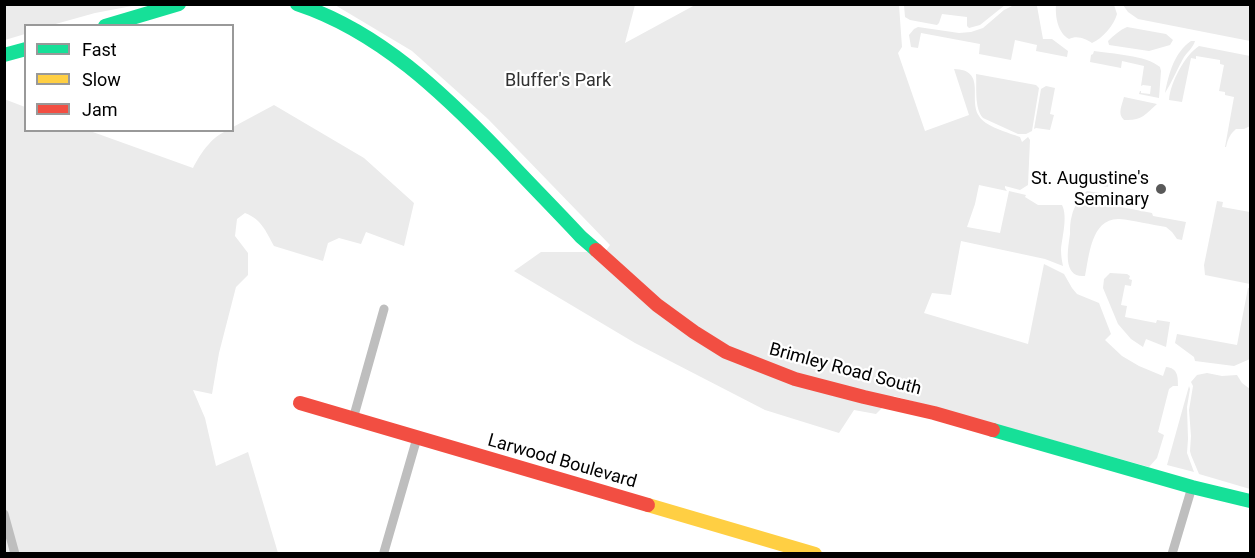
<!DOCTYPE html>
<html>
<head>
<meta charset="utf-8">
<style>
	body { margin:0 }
	#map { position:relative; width:1255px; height:558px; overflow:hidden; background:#fff; font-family:Roboto,sans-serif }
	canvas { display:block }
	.frame { position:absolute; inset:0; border:6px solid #000; pointer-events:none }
	.legend { position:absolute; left:24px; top:24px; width:210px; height:108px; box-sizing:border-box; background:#fff; border:2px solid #999; margin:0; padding:8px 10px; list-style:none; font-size:18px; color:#000 }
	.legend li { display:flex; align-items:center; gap:12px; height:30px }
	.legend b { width:30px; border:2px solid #999 }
</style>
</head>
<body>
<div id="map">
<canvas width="1255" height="558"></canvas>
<div class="frame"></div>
<ul class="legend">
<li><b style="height:8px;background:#16e098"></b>Fast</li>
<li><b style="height:8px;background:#ffcf43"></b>Slow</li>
<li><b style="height:8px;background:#f24e42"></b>Jam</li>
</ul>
</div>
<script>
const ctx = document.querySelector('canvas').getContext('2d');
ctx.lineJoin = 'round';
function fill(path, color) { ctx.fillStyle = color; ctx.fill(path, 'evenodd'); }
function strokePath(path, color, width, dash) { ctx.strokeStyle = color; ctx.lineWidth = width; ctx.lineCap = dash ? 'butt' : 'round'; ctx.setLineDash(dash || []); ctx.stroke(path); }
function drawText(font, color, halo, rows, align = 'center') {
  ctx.font = font + ' Roboto,sans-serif'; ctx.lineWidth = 4.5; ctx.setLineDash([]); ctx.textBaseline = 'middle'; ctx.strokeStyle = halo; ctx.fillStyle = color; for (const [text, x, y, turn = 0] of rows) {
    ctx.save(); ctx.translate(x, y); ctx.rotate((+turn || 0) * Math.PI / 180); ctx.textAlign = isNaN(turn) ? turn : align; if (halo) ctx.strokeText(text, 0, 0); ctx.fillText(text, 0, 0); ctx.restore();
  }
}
fill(new Path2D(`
	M 4,5 L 5,4 L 137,5 L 95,13 L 52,25 L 26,26 L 25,34 L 5,40 Z
	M 335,5 L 635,5 L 625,43 L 695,5 L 899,5 L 902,47 L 898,53 L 925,131 L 969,115 L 954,69 C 987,70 968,99 979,116 C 984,126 1009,133 1020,137 L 1022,142 L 1028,137 L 1030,140 L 1028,185 L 1020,190 L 1005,186 L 1005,188 L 1007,191 L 979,185 L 975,204 L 967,227 L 1000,233 L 1009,191 L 1026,195 L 1025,197 L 1038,205 L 1062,205 C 1068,217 1062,237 1061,250 C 1061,256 1062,261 1063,266 L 1045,259 L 961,241 L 951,295 L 932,293 L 924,313 L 1028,344 L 1044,264 L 1064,274 L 1072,288 L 1077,294 L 1099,303 L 1111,334 L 1105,340 L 1122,356 L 1139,366 L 1163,376 L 1166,367 C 1178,368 1178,377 1178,386 L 1173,386 L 1169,389 L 1158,432 L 1164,435 L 1157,458 L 1149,467 L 894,396 L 876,414 L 854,410 L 839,433 L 765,410 L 635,343 L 514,271 L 541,252 L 605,252 L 610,245 L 488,119 L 412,51 Z
	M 904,5 L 904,4 L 1005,5 L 980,25 L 969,28 L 967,26 L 967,17 L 942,14 L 939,23 L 937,25 L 910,20 L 905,17 Z
	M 1014,5 L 1033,5 L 1037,6 L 1043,39 L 1052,39 L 1068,51 L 1067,57 L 1036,51 L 1037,45 L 1015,40 L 1011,60 L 979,54 L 980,44 L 921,33 L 918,48 L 911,47 L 909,35 L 914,29 L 918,27 L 959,33 L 971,32 L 983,28 L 1004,10 Z
	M 1056,5 L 1114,5 L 1117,14 C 1114,25 1103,38 1092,43 C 1085,39 1078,35 1069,39 C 1058,33 1055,17 1056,5 Z
	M 1123,5 L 1250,5 L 1250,41 L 1138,19 L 1128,12 Z
	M 1127,27 L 1166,34 L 1173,40 L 1170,45 L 1149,51 L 1109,45 L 1108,41 C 1114,35 1120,30 1127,27 Z
	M 1191,41 L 1195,41 C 1193,48 1188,51 1184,57 C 1177,69 1172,82 1165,93 C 1169,73 1174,53 1191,41 Z
	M 1199,46 L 1250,56 L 1250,126 L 1244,129 L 1236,129 C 1230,134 1228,139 1226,147 L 1225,147 L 1234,97 L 1225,95 L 1225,92 L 1219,91 L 1224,65 L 1220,64 L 1220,60 L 1196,56 L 1196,59 L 1191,58 L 1182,102 L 1169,100 C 1170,83 1185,55 1199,46 Z
	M 1094,51 C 1112,54 1146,55 1160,67 L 1161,71 L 1159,98 L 1139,94 L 1140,91 L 1141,91 L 1141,93 L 1150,94 L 1151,86 L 1143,85 L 1141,86 L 1144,66 L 1122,61 L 1121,68 L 1090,62 L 1091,55 L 1093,54 Z
	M 976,74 L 1036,85 L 1039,88 L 1032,131 L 1026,134 L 1018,134 L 983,118 C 974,108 977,87 976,74 Z
	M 1046,86 L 1055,88 L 1050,114 L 1054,115 L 1050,130 L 1036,128 L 1034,129 L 1041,89 Z
	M 1124,97 L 1157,104 C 1145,115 1141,121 1124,120 C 1117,114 1122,105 1124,97 Z
	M 4,99 L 25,107 L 26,130 L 90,131 L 193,168 C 200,154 215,131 232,130 L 233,127 L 274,105 L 364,158 L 414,203 L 404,246 L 366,232 L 361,244 L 339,238 L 328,243 L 323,261 L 274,246 C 265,230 262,220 245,213 L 237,219 L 235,236 L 248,253 L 248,275 L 236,287 L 219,353 L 212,394 L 193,390 L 205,418 L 216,466 L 248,452 L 278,553 L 5,553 Z
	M 1090,175 L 1110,178 L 1108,187 L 1089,184 L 1087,182 L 1087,178 Z
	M 1087,191 L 1107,194 L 1106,204 L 1152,213 L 1153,216 L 1186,222 L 1182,240 L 1177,239 L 1172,232 L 1166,227 C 1151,225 1134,220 1119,219 C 1091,218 1089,257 1085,276 C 1062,278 1068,249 1070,234 C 1070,228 1070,221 1072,215 C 1074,206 1081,196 1087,191 Z
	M 1217,201 L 1223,202 L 1222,207 L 1250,212 L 1250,284 L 1205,275 L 1204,265 Z
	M 1110,273 L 1127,274 L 1130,276 L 1129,279 L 1132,280 L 1131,286 L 1125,285 L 1121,305 L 1127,306 L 1125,317 L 1156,323 L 1157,320 L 1170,322 L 1166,347 L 1146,339 L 1143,347 L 1131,339 L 1118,324 L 1103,288 L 1104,279 Z
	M 1248,288 L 1250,288 L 1250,359 L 1234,366 L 1195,361 L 1194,357 L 1175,343 L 1177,334 L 1237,345 Z
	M 1207,373 L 1222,376 L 1237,375 L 1242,383 L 1250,389 L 1249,403 L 1250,404 L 1250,489 L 1199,474 L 1191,455 L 1190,451 L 1191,436 L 1189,410 L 1193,386 L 1191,382 L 1197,375 Z
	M 1189,386 L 1190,389 L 1187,407 L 1188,439 L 1187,453 L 1194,472 L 1167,465 Z`), '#ebebeb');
strokePath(new Path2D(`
	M 353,419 L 384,309
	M 4,514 L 15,554
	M 384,552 L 417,438
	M 1172,554 L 1192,487`), '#bebebe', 9);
strokePath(new Path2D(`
	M 297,4 C 379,31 443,93 502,154 C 528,182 555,209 581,237 L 596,250
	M 105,26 L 179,4
	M 4,55 L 26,49
	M 993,430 L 1192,487 L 1250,501`), '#16e098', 14);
strokePath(new Path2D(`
	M 648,505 L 815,554`), '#ffcf43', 14);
strokePath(new Path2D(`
	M 596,250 L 657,305 L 694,332 L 726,352 L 795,379 L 864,397 L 934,413 L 993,430
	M 300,403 L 648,505`), '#f24e42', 14);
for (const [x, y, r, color] of [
	[1161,189,6,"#595959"]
]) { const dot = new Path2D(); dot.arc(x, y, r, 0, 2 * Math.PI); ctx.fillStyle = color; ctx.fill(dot); strokePath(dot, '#fff', 2); }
drawText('18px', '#313131', '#fff', [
	["Bluffer's Park",558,81]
]);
drawText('18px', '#000', '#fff', [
	["St. Augustine's",1149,179],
	["Seminary",1149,200]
], 'right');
drawText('18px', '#000', '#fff', [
	["Brimley Road South",845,370,15],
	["Larwood Boulevard",562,462,16]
]);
</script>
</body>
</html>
